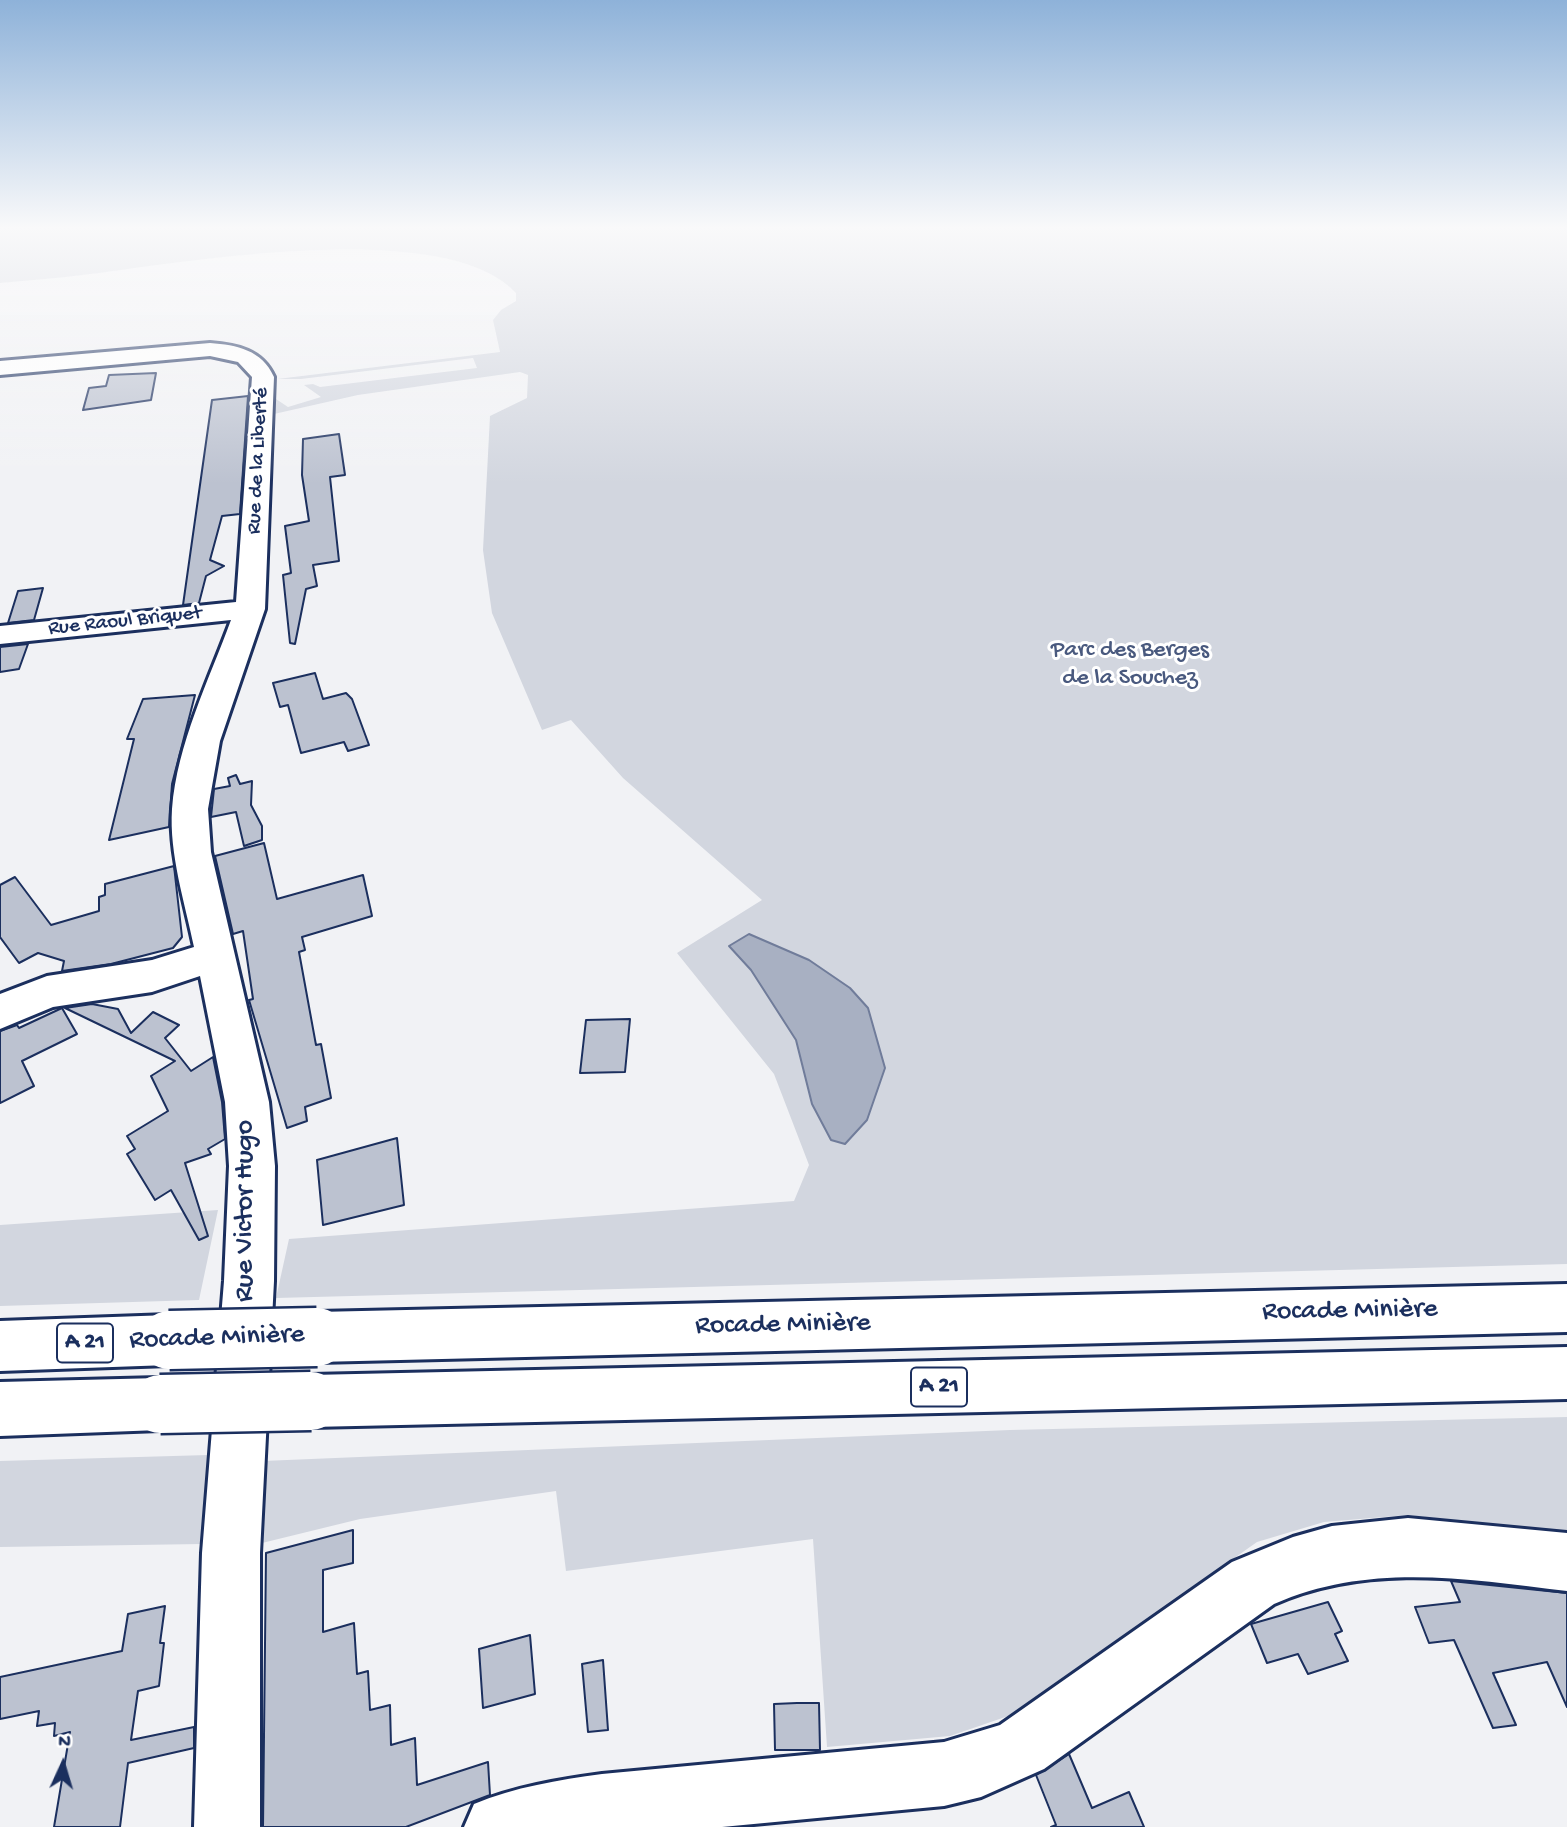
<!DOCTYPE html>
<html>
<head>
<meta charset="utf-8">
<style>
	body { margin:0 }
	#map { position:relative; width:1567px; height:1827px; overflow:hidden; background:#f1f2f5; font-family:"Gochi Hand",sans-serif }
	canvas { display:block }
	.north { position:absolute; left:28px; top:1729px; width:70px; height:70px; -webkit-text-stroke:5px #fff; paint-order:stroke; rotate:4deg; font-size:19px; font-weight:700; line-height:28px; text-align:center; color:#1b2f5e }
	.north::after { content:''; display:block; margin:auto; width:24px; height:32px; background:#1b2f5e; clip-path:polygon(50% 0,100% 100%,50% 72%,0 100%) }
</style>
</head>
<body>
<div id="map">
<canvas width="1567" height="1827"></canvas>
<div class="north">N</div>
</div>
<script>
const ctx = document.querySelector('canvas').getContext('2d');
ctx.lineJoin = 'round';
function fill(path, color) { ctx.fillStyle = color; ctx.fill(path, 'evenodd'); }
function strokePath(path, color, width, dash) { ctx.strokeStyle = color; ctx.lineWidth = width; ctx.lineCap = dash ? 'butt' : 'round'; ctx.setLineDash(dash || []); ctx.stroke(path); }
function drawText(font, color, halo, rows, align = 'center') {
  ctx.font = font + ' "Gochi Hand",sans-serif'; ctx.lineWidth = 6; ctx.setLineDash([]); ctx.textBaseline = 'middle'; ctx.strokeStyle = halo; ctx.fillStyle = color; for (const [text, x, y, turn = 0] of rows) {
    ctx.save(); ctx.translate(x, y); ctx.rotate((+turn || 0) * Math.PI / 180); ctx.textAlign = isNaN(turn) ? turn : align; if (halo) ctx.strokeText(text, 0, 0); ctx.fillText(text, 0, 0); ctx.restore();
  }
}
fill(new Path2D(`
	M 0,228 L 1567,228 L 1567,1264 L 276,1298 L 289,1239 L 794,1201 L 809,1165 L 774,1074 L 677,953 L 762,900 L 623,778 L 571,720 L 542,730 L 492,613 L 483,550 L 490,416 L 527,398 L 528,375 L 520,372 L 358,395 L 274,414 L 273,397 L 288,407 L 321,397 L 304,385 L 313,384 L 320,387 L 477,368 L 473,358 L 301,379 L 277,379 L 500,352 L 493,320 L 501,310 L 516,301 L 516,293 C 446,216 187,262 90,274 C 60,278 30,280 0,283 Z
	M 218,1210 L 199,1300 L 0,1306 L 0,1225 Z
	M 1567,1417 L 1567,1533 L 1408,1515 L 1324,1522 L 1257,1542 L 1014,1714 L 950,1736 L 827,1747 L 813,1539 L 566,1571 L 556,1491 L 360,1519 L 262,1543 L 263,1461 L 1010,1430 Z
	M 208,1455 L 202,1544 L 0,1547 L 0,1461 Z`), '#d2d6df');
const water = new Path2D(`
	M 749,934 L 809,960 L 850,988 L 868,1008 L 885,1068 L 867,1120 L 845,1144 L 831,1140 L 812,1104 L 796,1040 L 751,970 L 729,946 Z`);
fill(water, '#a8b0c2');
strokePath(water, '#707c9a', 2);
const building = new Path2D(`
	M 156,373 L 151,400 L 83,410 L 89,388 L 106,386 L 109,375 Z
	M 248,396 L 240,514 L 222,516 L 210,560 L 224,566 L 206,576 L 199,603 L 183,605 L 212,400 Z
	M 339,434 L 345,475 L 330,477 L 339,561 L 313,565 L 317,586 L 306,589 L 295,644 L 290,643 L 283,575 L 291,573 L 285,526 L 309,521 L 302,475 L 303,439 Z
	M 43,588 L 34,620 L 8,623 L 18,591 Z
	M 28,644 L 19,669 L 0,672 L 0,647 Z
	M 315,673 L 323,699 L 346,693 L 352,699 L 369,745 L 348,751 L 344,742 L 301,753 L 288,705 L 280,707 L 273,683 Z
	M 195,695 L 172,784 L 169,827 L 109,840 L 134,739 L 127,739 L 143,699 Z
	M 236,775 L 240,784 L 252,781 L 251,805 L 262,826 L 262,840 L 244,846 L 236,812 L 211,817 L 214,789 L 230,786 L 228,778 Z
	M 264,843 L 277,899 L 363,875 L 372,916 L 302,937 L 305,950 L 299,952 L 316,1045 L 321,1044 L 331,1098 L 305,1107 L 307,1121 L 287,1128 L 249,1000 L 253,999 L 243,931 L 233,934 L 215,856 Z
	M 174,866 L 182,937 L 173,948 L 111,964 L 62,971 L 64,961 L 38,953 L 19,963 L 0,937 L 0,885 L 15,877 L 51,925 L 99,911 L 99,897 L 105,895 L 105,884 Z
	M 92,1004 L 118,1009 L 131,1033 L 153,1012 L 179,1025 L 165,1038 L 191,1071 L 213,1057 L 222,1102 L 225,1139 L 208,1149 L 211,1154 L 185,1163 L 208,1236 L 199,1240 L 171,1190 L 155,1200 L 127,1154 L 135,1149 L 127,1136 L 168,1111 L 151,1076 L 175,1061 L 65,1008 Z
	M 62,1008 L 77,1034 L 22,1061 L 34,1086 L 0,1103 L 0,1031 L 17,1025 L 19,1028 Z
	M 630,1019 L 625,1072 L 580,1073 L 586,1020 Z
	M 397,1138 L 404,1205 L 323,1225 L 317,1160 Z
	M 353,1530 L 353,1563 L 323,1570 L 323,1632 L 354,1623 L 357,1674 L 368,1671 L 370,1710 L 390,1705 L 391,1745 L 415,1738 L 417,1785 L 488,1762 L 490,1795 L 406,1827 L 263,1827 L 266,1553 Z
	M 1451,1581 L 1567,1593 L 1567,1707 L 1547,1662 L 1493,1673 L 1516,1725 L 1493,1728 L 1454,1640 L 1429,1643 L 1415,1607 L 1460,1602 Z
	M 1328,1602 L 1342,1631 L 1335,1634 L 1348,1661 L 1308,1674 L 1298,1654 L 1267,1663 L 1251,1624 Z
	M 165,1606 L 160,1643 L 164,1643 L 159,1686 L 138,1691 L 131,1740 L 194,1727 L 194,1748 L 128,1763 L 120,1827 L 54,1827 L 70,1732 L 54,1736 L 55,1723 L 37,1726 L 39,1711 L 0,1719 L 0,1677 L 122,1651 L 128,1614 Z
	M 530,1635 L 535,1694 L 483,1708 L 479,1649 Z
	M 603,1660 L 608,1730 L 588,1732 L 582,1664 Z
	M 797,1703 L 819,1703 L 820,1750 L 775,1750 L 774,1704 Z
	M 1069,1754 L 1092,1808 L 1129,1792 L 1144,1827 L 1051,1827 L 1056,1825 L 1036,1775 Z`);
fill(building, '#bcc2d0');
strokePath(building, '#1b2f5e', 2);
const minor = new Path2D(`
	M 210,343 C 237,345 262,350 274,377 L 265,609 L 220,741 L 208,809 L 211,852 L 269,1102 L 275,1166 L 274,1281 L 260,1553 L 260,1827 L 194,1827 L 202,1553 L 224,1281 L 229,1166 L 225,1102 L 200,976 L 152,992 L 53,1007 L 0,1029 L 0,994 L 47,976 L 152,960 L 194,947 C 185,903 169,854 172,809 C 177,744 209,680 231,620 L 0,644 L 0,626 L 236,602 L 252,377 L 238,362 L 210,356 L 0,375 L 0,361 Z
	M 1408,1518 L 1567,1533 L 1567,1591 C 1467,1579 1369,1562 1274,1604 L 1044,1769 L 981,1797 L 944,1806 L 722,1827 L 464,1827 L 474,1804 C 515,1787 558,1780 602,1774 L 944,1742 L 1000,1725 L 1232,1562 L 1293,1537 L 1332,1526 Z`);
const highway = new Path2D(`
	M 1567,1284 L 1567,1332 L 317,1362 L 299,1355 L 291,1337 L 299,1319 L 317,1312 Z
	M 169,1315 L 187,1322 L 195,1340 L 187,1358 L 169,1365 L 0,1371 L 0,1321 Z
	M 1567,1347 L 1567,1399 L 311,1427 L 292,1420 L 285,1401 L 292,1382 L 311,1375 Z
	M 160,1378 L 179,1385 L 186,1404 L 179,1423 L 160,1430 L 0,1436 L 0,1382 Z`);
strokePath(minor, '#1b2f5e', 6);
strokePath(highway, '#1b2f5e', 6);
fill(minor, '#fff');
fill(highway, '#fff');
const highwayBridge = new Path2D(`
	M 169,1340 L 317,1337
	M 160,1404 L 311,1401`);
strokePath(highwayBridge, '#1b2f5e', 63, []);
strokePath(highwayBridge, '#fff', 58);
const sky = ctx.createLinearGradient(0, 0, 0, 484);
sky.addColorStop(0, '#8eb2d9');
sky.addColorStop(0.47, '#f9f9fa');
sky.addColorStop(1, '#f9f9fa00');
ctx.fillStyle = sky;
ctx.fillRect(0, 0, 1567, 484);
drawText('21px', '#1b2f5e', '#fff', [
	["Rue de la Liberté",259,461,-87],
	["Rue Raoul Briquet",125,622,-6]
]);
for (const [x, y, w] of [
	[85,1343,56],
	[939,1387,56]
]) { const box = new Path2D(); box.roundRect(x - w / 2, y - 19.5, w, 39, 5); ctx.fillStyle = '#fff'; ctx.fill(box); strokePath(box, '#1b2f5e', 2); }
drawText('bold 23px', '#1b2f5e', null, [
	["A 21",85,1343],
	["A 21",939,1387]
]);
drawText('24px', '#49597e', '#fff', [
	["Parc des Berges",1130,651],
	["de la Souchez",1130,679]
]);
drawText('28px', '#1b2f5e', '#fff', [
	["Rue Victor Hugo",247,1211,-90],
	["Rocade Minière",1350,1312,-1],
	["Rocade Minière",783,1326,-1],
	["Rocade Minière",217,1339,-2]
]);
</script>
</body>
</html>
